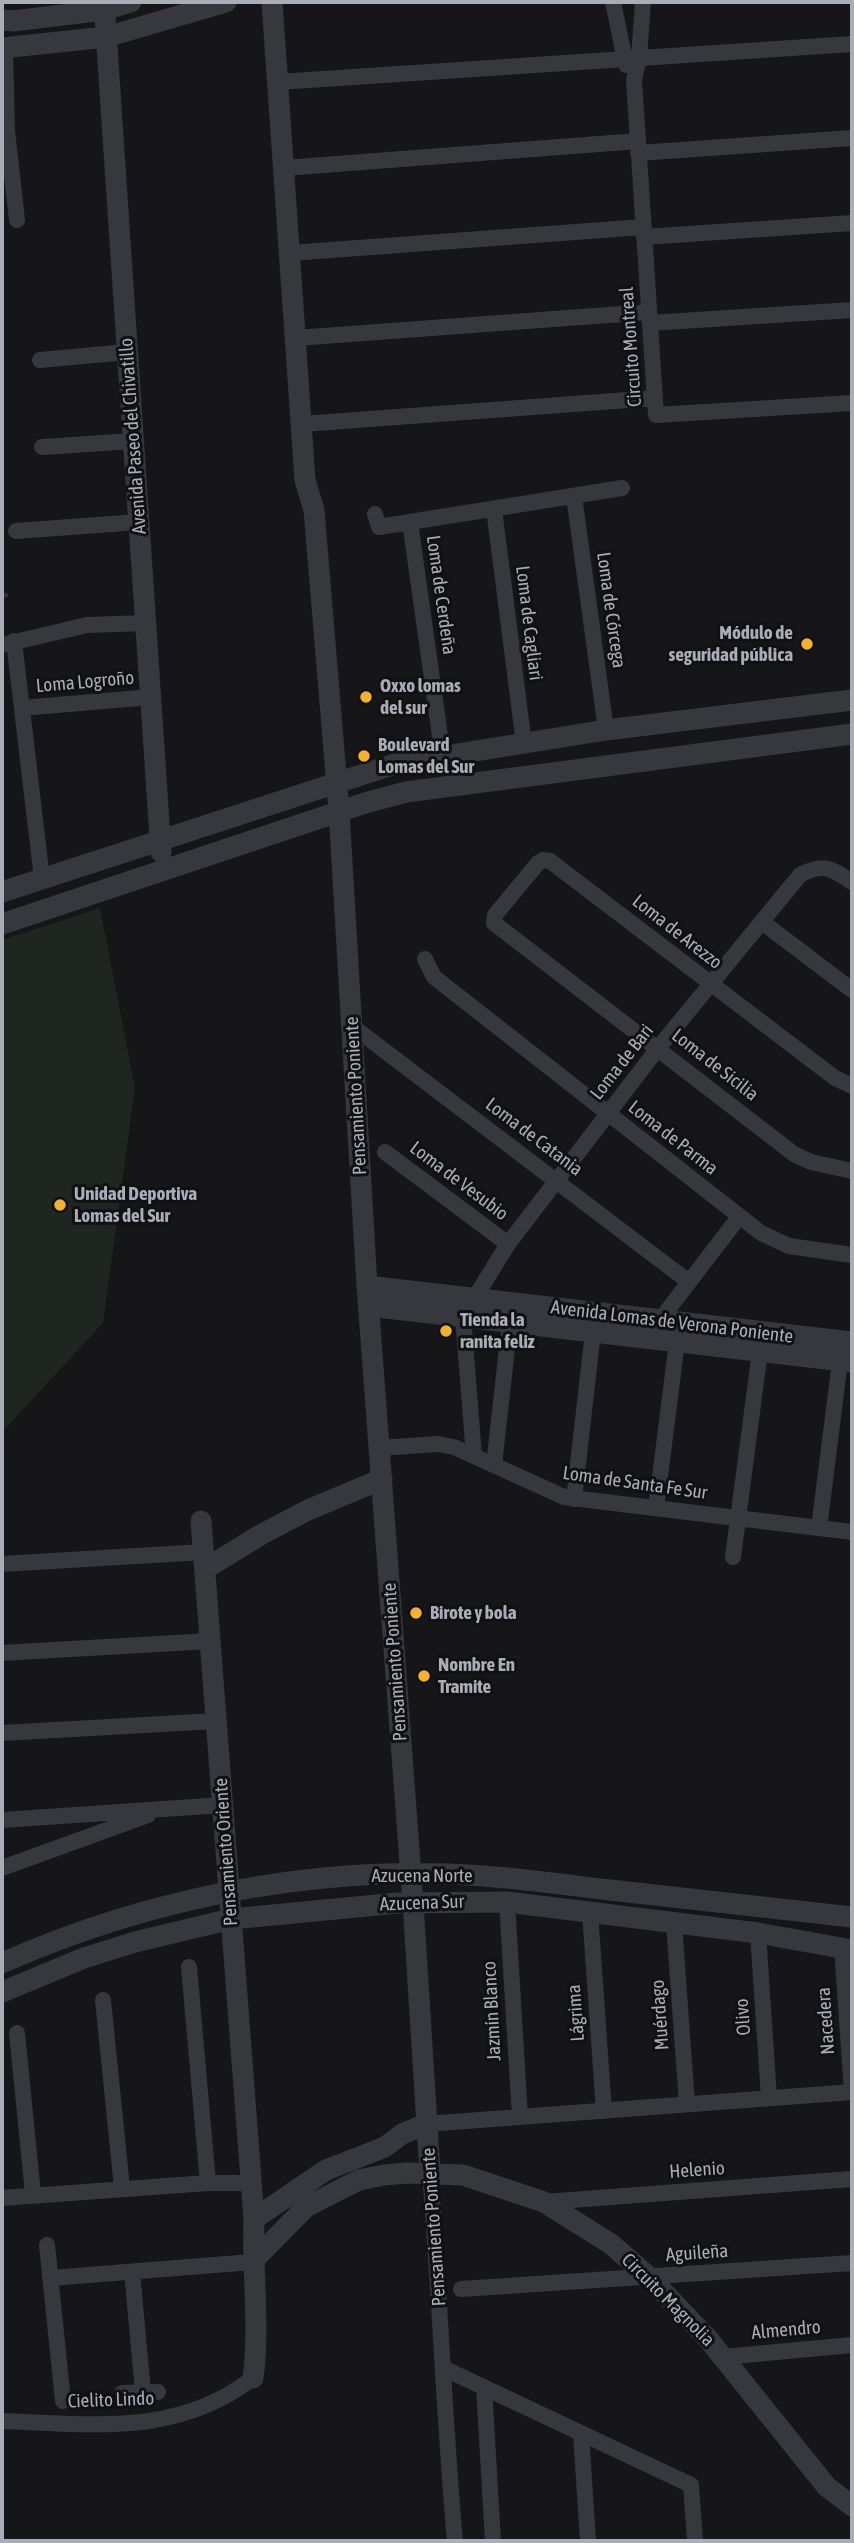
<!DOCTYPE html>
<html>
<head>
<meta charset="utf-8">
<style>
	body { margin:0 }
	#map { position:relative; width:854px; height:2543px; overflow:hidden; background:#161618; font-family:"Asap Condensed",sans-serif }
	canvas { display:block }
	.frame { position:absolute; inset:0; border:4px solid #a8adb8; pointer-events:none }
</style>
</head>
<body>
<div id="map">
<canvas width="854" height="2543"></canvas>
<div class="frame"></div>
</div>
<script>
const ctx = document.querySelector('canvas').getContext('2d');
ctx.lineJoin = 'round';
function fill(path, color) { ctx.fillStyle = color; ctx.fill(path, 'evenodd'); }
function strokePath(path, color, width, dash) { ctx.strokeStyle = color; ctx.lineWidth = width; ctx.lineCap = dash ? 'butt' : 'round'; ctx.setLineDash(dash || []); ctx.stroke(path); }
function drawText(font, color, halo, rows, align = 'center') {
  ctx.font = font + ' "Asap Condensed",sans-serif'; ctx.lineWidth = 6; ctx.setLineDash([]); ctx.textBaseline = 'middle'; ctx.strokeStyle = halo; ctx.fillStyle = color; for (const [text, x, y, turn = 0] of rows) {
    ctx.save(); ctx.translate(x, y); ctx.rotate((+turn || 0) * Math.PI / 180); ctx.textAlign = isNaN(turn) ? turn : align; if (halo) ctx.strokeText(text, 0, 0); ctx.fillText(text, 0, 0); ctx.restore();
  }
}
fill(new Path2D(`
	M 100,908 L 135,1088 L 103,1323 L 2,1432 L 2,940 Z`), '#1e261f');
strokePath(new Path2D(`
	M 2,596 L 6,595`), '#2c353c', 4.5);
strokePath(new Path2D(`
	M 613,2 L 626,65
	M 643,2 L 639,57 L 634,80 L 656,415 L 852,403
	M 5,48 L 7,131 L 17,220
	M 278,82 L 852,44
	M 638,153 L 852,138
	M 284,168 L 638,141
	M 644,237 L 852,223
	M 290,253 L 643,227
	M 650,323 L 852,310
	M 296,338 L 649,312
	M 40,360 L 127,352
	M 302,424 L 655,398
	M 42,447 L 133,441
	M 574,496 L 606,730
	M 494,509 L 524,744
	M 375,514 L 379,527 L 622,488
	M 410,522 L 443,757
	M 16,531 L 139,522
	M 14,641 L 42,879
	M 2,645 L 87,625 L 146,623
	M 22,708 L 151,697
	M 762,922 L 852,990
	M 425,959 L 434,977 L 761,1233 L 789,1246 L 852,1255
	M 352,1026 L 689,1282
	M 852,1086 L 835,1078 L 550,861 L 543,860 L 538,863 L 495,915 L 494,923 L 499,927 L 794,1154 L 811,1162 L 852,1171
	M 385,1152 L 508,1244
	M 474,1299 L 508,1244 L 659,1047 L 800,875 C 824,862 832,869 852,882
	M 463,1317 L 474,1456
	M 660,1320 L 739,1217
	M 379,1448 L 438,1444 L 454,1447 L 564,1497 L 852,1532
	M 494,1465 L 510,1322
	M 574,1499 L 593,1332
	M 656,1508 L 677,1342
	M 819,1528 L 840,1361
	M 733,1557 L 760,1351
	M 2,1564 L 203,1552
	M 2,1653 L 210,1641
	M 2,1733 L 216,1721
	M 2,1820 L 222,1805
	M 2,1868 L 148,1815
	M 507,1902 L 520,2117
	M 590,1912 L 604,2111
	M 674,1923 L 687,2104
	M 758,1933 L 769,2098
	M 842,1948 L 852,2092
	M 189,1967 L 208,2183
	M 103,2000 L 122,2188
	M 17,2033 L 33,2194
	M 426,2124 L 852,2092
	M 430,2173 C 440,2296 444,2419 455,2541
	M 2,2198 L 208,2183 L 251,2183
	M 544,2202 L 852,2179
	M 47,2245 L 63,2401
	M 132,2272 L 143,2392
	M 51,2278 L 252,2262
	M 461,2289 L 852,2263
	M 723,2357 L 852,2345
	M 443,2368 L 691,2485 L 695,2541
	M 484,2387 L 493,2541
	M 122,2393 L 158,2392
	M 2,2421 C 92,2424 177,2437 253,2378
	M 581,2433 L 588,2541`), '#37383d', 16);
strokePath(new Path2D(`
	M 104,2 L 161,852
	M 272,2 L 305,480 L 314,510 L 339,811 L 367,1286 L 413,1903 L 430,2173
	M 2,20 L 13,21 L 104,10 L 131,2
	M 2,48 L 106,37 L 226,2
	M 2,892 L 395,764 L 606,730 L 852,700
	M 2,924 L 365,803 L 406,792 L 852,734
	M 367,1286 L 852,1342
	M 369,1306 L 852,1362
	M 201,1521 L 254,2219 C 252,2271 260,2328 253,2378
	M 205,1569 L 262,1534 L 308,1510 L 382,1479
	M 2,1963 C 151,1897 320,1864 483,1876 C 525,1879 568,1885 610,1890 C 690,1899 771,1908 852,1917
	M 2,1992 L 84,1958 L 135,1942 L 231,1919 L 398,1903 L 507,1902 L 758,1933 L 852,1950
	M 254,2219 L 326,2170 L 385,2147 L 402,2134 L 426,2124
	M 252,2262 L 306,2207 L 359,2180 L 384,2175 L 407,2173 L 463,2175 L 544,2202 L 611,2244 L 650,2278 L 709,2340 L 827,2487 L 852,2506`), '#37383d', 21);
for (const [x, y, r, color] of [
	[807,644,7,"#f2b134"],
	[366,697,7,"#f2b134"],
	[364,756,7,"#f2b134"],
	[60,1205,7,"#f2b134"],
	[446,1331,7,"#f2b134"],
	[416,1613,7,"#f2b134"],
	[424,1676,7,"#f2b134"]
]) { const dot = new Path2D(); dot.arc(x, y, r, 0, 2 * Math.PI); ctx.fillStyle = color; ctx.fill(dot); strokePath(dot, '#111113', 2.5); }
drawText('19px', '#a8adb8', '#111113', [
	["Circuito Montreal",631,347,-94],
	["Avenida Paseo del Chivatillo",133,436,-94],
	["Loma de Cerdeña",441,595,82],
	["Loma de Córcega",611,610,82],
	["Loma de Cagliari",529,623,83],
	["Loma Logroño",85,682,-5],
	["Loma de Arezzo",677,932,38],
	["Loma de Bari",622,1062,-52],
	["Loma de Sicilia",715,1065,38],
	["Pensamiento Poniente",356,1096,-93],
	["Loma de Catania",534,1137,37],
	["Loma de Parma",673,1138,38],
	["Loma de Vesubio",459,1181,37],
	["Avenida Lomas de Verona Poniente",672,1322,7],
	["Loma de Santa Fe Sur",635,1483,8],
	["Pensamiento Poniente",395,1662,-94],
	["Pensamiento Oriente",226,1852,-94],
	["Azucena Norte",422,1876],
	["Azucena Sur",422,1903,-2],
	["Jazmín Blanco",492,2011,-93],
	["Lágrima",576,2013,-94],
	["Muérdago",660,2015,-94],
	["Olivo",743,2017,-94],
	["Nacedera",826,2021,-94],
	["Helenio",697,2170,-4],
	["Pensamiento Poniente",434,2227,-94],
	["Aguileña",697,2253,-4],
	["Circuito Magnolia",668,2300,45],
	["Almendro",786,2330,-5],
	["Cielito Lindo",111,2400,-2]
]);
drawText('bold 19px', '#a8adb8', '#111113', [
	["Módulo de",793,633,"right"],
	["seguridad pública",793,655,"right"],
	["Oxxo lomas",380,686],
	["del sur",380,708],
	["Boulevard",378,745],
	["Lomas del Sur",378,767],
	["Unidad Deportiva",74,1194],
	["Lomas del Sur",74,1216],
	["Tienda la",460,1320],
	["ranita feliz",460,1342],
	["Birote y bola",430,1613],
	["Nombre En",438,1665],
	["Tramite",438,1687]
], 'left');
</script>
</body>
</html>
